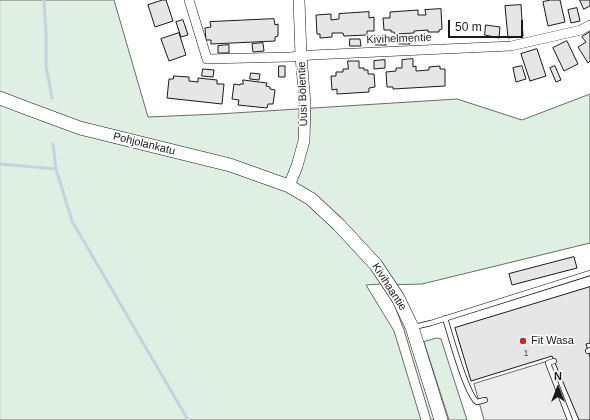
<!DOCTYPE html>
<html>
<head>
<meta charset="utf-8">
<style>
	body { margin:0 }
	#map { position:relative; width:590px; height:420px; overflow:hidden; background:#fff; font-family:Helvetica,sans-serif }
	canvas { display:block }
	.north { position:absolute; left:538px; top:368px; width:40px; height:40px; -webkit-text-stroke:3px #fff; paint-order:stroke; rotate:0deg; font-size:11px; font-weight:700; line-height:16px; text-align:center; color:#1a1a1a }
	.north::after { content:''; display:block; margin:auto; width:14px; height:18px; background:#1a1a1a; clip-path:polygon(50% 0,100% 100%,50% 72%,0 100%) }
	.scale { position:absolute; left:448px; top:20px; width:75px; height:18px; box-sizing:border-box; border:2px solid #1a1a1a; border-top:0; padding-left:5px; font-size:12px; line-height:14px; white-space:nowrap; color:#1a1a1a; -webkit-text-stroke:3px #fff; paint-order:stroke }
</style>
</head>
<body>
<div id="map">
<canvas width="590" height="420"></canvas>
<div class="north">N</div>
<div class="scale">50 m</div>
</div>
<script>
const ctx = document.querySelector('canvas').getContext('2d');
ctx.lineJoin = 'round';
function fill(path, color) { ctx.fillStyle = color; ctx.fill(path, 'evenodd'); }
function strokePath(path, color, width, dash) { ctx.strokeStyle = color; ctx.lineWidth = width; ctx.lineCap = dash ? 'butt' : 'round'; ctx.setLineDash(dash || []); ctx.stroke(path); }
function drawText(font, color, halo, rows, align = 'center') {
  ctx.font = font + ' Helvetica,sans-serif'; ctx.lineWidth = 3; ctx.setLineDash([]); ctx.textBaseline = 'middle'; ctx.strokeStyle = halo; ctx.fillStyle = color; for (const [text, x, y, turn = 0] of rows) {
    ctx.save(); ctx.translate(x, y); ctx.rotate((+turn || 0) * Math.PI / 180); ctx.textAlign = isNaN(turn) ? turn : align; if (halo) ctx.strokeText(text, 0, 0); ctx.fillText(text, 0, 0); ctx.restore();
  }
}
const green = new Path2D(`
	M 0,0 L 114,0 L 148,117 L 218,114 L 457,99 L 522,120 L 590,94 L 590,243 L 422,284 L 387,285 L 408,329 L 435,420 L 431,420 L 404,330 L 394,304 L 381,284 L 366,285 L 394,331 L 421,420 L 0,420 Z
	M 437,338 L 441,339 L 467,420 L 449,420 L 424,342 Z`);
fill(green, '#e0efe3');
strokePath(green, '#6a6a6a', 1);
const parking = new Path2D(`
	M 546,362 L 568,420 L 484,420 L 474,384 Z`);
fill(parking, '#ededed');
strokePath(parking, '#6a6a6a', 1);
strokePath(new Path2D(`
	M 44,0 L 46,33 L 46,66 L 52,98
	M 53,144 L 56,169 L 72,221 L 188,420
	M 0,164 L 56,169`), '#c6d2dc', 3);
const building = new Path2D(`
	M 163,0 L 166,0 L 173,21 L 155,27 L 148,5 Z
	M 551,0 L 560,0 L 565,22 L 548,26 L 543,2 Z
	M 580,0 L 590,0 L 590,6 L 584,9 Z
	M 521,5 L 523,36 L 508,38 L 505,6 Z
	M 577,8 L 580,21 L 571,23 L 568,10 Z
	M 441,9 L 442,29 L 439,30 L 439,32 L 428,32 L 428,30 L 414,31 L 414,33 L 395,34 L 394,32 L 391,32 L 391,30 L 384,30 L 383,18 L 390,18 L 390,12 L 418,10 L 418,15 L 426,15 L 425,10 Z
	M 369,12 L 369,18 L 374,17 L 374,31 L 367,31 L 367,35 L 344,36 L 343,33 L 332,33 L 332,37 L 320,38 L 320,34 L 317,34 L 316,15 L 331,14 L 331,20 L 339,19 L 339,14 Z
	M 274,19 L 275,25 L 278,24 L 278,36 L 275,37 L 275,41 L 211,44 L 211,40 L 206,40 L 205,28 L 211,27 L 210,22 Z
	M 183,20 L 188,35 L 181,37 L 176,22 Z
	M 486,25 L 500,27 L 499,38 L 485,35 Z
	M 590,32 L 590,61 L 588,63 L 578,47 L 586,42 L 582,37 Z
	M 179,33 L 186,55 L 169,61 L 161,39 Z
	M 385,36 L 386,45 L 375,45 L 375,37 Z
	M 399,37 L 410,37 L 410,44 L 399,44 Z
	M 350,39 L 360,39 L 361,46 L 350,46 Z
	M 567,41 L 578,64 L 564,71 L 553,48 Z
	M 263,43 L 264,51 L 253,52 L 252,44 Z
	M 229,45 L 229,53 L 218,53 L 218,46 Z
	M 537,49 L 546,76 L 530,81 L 521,54 Z
	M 413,59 L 413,67 L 416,66 L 416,71 L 429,70 L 429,67 L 440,66 L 440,69 L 445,69 L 445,86 L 393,89 L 393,87 L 387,87 L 386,72 L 396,71 L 396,68 L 402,68 L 402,60 Z
	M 385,60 L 385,68 L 374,69 L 374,61 Z
	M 348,61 L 359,61 L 359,68 L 364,68 L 364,70 L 368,70 L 368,74 L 374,74 L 375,87 L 369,88 L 369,92 L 337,94 L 337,89 L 332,90 L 331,76 L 336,76 L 336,72 L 343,72 L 343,69 L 348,69 Z
	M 279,66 L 285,66 L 285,77 L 279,77 Z
	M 522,66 L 526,79 L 516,82 L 513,68 Z
	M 555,66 L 561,80 L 556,82 L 550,68 Z
	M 203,69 L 214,70 L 213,77 L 202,76 Z
	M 251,73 L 260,74 L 259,80 L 250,79 Z
	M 174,76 L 189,77 L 189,81 L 198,82 L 198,78 L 217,80 L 217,84 L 224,84 L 222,104 L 167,98 L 169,79 L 173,79 Z
	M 243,80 L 267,83 L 266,86 L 270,87 L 270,89 L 275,90 L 273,104 L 268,104 L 267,108 L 238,105 L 239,100 L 232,99 L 234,84 L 240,85 L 240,84 L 243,84 Z
	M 574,257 L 577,268 L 512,285 L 509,274 Z
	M 590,287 L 590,343 L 586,344 L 590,357 L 590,420 L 579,420 L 552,356 L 471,381 L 455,328 Z`);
fill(building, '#e6e6e6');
strokePath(building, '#1a1a1a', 1);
const service = new Path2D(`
	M 445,318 C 450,334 466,394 477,402 L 485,400
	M 414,327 L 431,323 L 590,273
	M 588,351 L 590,350
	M 554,361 L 548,363 L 570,420`);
const minor = new Path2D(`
	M 189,0 L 207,59 L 290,57 L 312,55 L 511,46 L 581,30 L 590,25`);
const tertiary = new Path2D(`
	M 289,186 L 297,166 L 304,141 L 305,104 L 301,56 L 299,0`);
const secondary = new Path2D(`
	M 0,98 L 26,108 L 80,128 L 230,165 L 289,186 L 311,199 L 339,225 L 376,265 L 398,298 L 412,327 L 441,420`);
strokePath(service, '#1a1a1a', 6);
strokePath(minor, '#1a1a1a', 10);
strokePath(tertiary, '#1a1a1a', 12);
strokePath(secondary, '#1a1a1a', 14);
strokePath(service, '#fff', 4.5);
strokePath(minor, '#fff', 9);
strokePath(tertiary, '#fff', 11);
strokePath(secondary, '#fff', 13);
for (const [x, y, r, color] of [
	[523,341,4,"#c62828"]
]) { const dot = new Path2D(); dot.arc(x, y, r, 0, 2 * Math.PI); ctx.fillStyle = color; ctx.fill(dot); strokePath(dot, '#fff', 1.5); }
drawText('9px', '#4d4d4d', null, [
	["1",526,354]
]);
drawText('11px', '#1a1a1a', '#fff', [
	["Kivihelmentie",399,39,-2],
	["Uusi Bölentie",303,94,-92],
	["Pohjolankatu",144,144,14],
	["Kivihaantie",389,287,57]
]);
drawText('11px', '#1a1a1a', '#fff', [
	["Fit Wasa",531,341]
], 'left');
</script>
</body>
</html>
